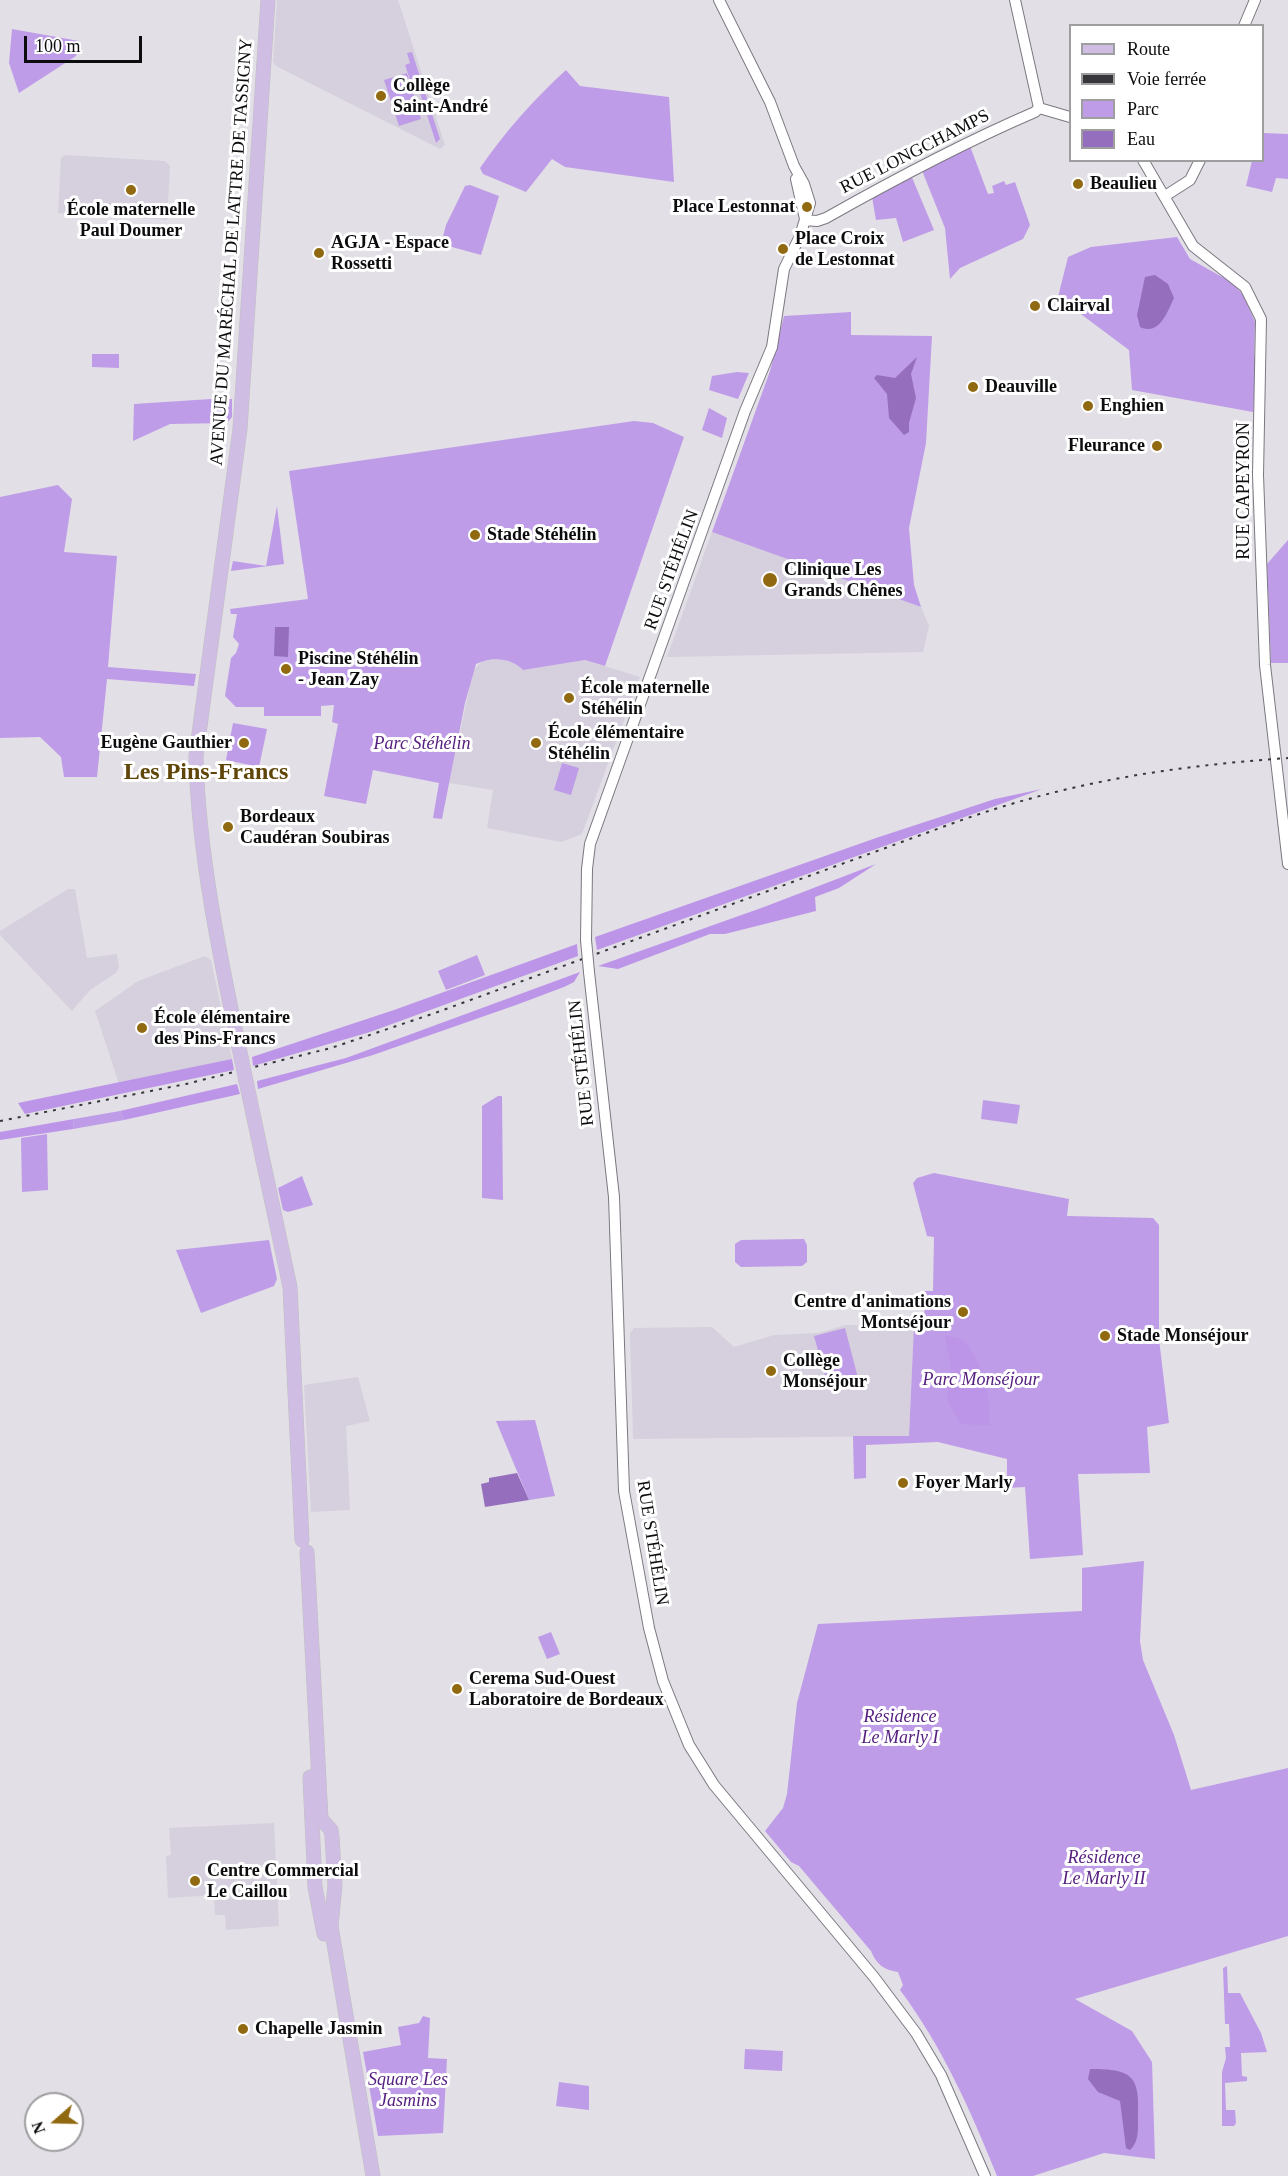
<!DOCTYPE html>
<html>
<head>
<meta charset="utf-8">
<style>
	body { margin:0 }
	#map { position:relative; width:1288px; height:2176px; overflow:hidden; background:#e2dfe7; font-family:Georgia,serif }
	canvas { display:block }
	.legend { position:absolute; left:1069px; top:24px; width:195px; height:138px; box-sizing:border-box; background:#fff; border:2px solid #9e9d9f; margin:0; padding:8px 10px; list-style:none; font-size:18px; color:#0c0b0e }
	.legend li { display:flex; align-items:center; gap:12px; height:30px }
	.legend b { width:30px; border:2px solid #9e9d9f }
	.north { position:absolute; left:24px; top:2092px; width:60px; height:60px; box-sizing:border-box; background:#fff; border:2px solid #9e9d9f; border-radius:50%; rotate:250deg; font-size:16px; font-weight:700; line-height:24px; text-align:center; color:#0c0b0e }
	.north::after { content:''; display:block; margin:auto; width:21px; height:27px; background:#906910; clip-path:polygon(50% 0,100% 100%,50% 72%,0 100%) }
	.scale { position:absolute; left:24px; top:36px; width:118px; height:27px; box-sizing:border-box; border:3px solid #0c0b0e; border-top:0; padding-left:8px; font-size:18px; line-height:21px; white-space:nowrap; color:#0c0b0e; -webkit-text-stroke:4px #fff; paint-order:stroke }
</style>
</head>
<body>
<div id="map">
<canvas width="1288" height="2176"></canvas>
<ul class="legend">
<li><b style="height:8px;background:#cfbde4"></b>Route</li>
<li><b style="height:8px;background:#37363a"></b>Voie ferrée</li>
<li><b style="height:16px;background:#bf9ce7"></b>Parc</li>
<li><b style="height:16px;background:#956ebe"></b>Eau</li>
</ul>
<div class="north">N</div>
<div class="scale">100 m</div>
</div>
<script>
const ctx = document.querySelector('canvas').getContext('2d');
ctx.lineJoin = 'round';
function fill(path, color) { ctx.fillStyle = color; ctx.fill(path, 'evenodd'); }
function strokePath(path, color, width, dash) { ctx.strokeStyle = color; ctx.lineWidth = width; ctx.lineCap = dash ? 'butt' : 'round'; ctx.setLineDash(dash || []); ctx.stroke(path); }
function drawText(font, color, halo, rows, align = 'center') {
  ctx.font = font + ' Georgia,serif'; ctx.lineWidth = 6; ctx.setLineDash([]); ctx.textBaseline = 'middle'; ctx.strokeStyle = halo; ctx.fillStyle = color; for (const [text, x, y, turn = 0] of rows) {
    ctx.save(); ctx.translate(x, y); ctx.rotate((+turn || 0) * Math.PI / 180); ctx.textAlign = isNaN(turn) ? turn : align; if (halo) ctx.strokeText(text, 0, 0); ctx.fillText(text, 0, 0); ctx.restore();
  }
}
fill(new Path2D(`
	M 277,0 L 398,0 L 445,145 L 440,149 L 276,66 L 273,62 Z
	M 65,155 L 165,161 L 170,166 L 167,220 L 58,213 L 61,158 Z
	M 712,532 L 921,607 L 929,626 L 923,652 L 667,657 Z
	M 499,659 L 515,662 L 523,670 L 585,660 L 640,677 L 582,834 L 561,842 L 487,828 L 493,790 L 449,783 L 473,671 L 482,661 Z
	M 68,889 L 75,889 L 87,958 L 117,954 L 119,968 L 116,973 L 90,990 L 72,1011 L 0,935 L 0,931 Z
	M 205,956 L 211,960 L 232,1059 L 119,1084 L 95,1011 L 138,981 Z
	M 845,1325 L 914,1325 L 909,1436 L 633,1439 L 630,1333 L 634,1328 L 712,1327 L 734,1347 L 774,1335 L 819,1333 Z
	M 358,1377 L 370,1421 L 346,1426 L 350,1510 L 311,1512 L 304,1385 Z
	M 274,1823 L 279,1926 L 226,1930 L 225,1915 L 215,1915 L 214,1895 L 168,1898 L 166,1856 L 171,1855 L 169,1828 Z`), '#d6d0de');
fill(new Path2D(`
	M 12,29 L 79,41 L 76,56 L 19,93 L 9,63 Z
	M 412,52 L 440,139 L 436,143 L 420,93 L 415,94 L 405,65 L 410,63 L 407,53 Z
	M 566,70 L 580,86 L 669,97 L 674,182 L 565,167 L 552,159 L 526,192 L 483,174 L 480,168 C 505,132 533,100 566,70 Z
	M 407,73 L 421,119 L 399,126 L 384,80 Z
	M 1263,133 L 1288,134 L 1288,179 L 1276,178 L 1272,192 L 1246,186 L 1252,161 L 1262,160 Z
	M 970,146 L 988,194 L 994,193 L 992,186 L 1004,181 L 1006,185 L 1015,182 L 1030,225 L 1023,239 L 960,268 L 950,279 L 945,228 L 923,173 L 925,168 Z
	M 911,175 L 934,230 L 903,242 L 896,218 L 876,220 L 872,197 Z
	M 470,185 L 499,196 L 481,255 L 441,244 L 446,225 L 465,186 Z
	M 1177,237 L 1190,259 L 1233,283 L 1243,295 L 1255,322 L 1254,356 L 1257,356 L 1253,412 L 1132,390 L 1129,350 L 1058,297 L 1068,257 L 1091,247 Z
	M 851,312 L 851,335 L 932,336 L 926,443 L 909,528 L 914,585 L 921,607 L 712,532 L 770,371 L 784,316 Z
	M 92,354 L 119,354 L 119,368 L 92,367 Z
	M 737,372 L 749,373 L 738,399 L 709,390 L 712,376 Z
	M 211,399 L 232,399 L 232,417 L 227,423 L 170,424 L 133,441 L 134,404 Z
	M 709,408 L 727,418 L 722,438 L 702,430 Z
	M 634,421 L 653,423 L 684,437 L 605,666 L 585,660 L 523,670 C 512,658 492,656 476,664 L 465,703 L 442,819 L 433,818 L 439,783 L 373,770 L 366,804 L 324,796 L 338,724 L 332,722 L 334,705 L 321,706 L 321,716 L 264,716 L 264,707 L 236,707 L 225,696 L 231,658 L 236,653 L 239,644 L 233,637 L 237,614 L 231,614 L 230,609 L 308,599 L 289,471 Z
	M 58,485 L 72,499 L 64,552 L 117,556 L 108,667 L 196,674 L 194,686 L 107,679 L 97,777 L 64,777 L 61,757 L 40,737 L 0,738 L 0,497 Z
	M 277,506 L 284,564 L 231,571 L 233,561 L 266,566 Z
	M 1288,540 L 1288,663 L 1271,663 L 1267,564 Z
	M 233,723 L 267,729 L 259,767 L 226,760 Z
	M 562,763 L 579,768 L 571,795 L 554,790 Z
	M 477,955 L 485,975 L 446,990 L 438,971 Z
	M 498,1096 L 502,1096 L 503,1200 L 482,1198 L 482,1106 Z
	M 983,1100 L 1020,1105 L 1017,1124 L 981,1119 Z
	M 120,1111 L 124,1120 L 73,1129 L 74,1119 Z
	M 47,1134 L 48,1190 L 22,1192 L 21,1138 Z
	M 934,1173 L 1069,1199 L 1067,1216 L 1153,1218 L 1159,1225 L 1159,1339 L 1169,1423 L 1147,1427 L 1150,1473 L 1078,1474 L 1083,1555 L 1030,1559 L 1025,1487 L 1007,1488 L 1007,1459 L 938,1442 L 866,1445 L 866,1478 L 854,1479 L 853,1436 L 909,1436 L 914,1325 L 924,1325 L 925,1291 L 933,1291 L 934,1237 L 927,1236 L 913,1183 L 917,1178 Z
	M 302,1176 L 313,1205 L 288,1212 L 283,1210 L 278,1188 Z
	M 804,1239 L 807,1245 L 807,1262 L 802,1266 L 741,1267 L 735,1262 L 735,1244 L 741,1240 Z
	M 269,1240 L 277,1279 L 274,1286 L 201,1313 L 176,1250 Z
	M 845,1328 L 858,1378 L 828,1386 L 814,1336 Z
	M 535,1420 L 555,1496 L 529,1500 L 496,1421 Z
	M 1144,1561 L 1140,1641 L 1143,1660 L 1174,1735 L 1191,1790 L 1288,1768 L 1288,1936 L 1075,1999 L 1132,2031 L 1152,2062 L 1155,2159 L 1104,2153 L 1033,2176 L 997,2176 C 971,2111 942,2046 900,1990 L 903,1985 L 898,1972 C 884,1970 876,1964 871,1951 L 799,1866 L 791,1862 L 765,1831 L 783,1808 L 787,1794 L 797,1703 L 818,1624 L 1082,1611 L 1082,1568 Z
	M 551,1632 L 560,1654 L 547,1659 L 538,1637 Z
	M 1227,1966 L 1228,1993 L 1240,1993 L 1261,2033 L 1267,2052 L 1241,2053 L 1242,2076 L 1247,2077 L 1247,2081 L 1225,2083 L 1226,2110 L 1235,2110 L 1236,2123 L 1234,2126 L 1222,2126 L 1222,2072 L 1226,2058 L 1225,2047 L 1230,2047 L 1229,2024 L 1225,2024 L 1223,1968 Z
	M 423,2016 L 430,2018 L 428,2058 L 447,2059 L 443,2133 L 378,2136 L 363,2052 L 401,2045 L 398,2027 L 419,2023 Z
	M 745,2049 L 783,2051 L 782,2071 L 744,2069 Z
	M 559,2082 L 589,2086 L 589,2110 L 556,2106 Z`), '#bf9ce7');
fill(new Path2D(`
	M 1042,789 L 597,950 L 595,937 L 876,838 L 995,799 Z
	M 876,864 L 839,888 L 815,897 L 816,911 L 725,934 L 710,934 L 618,969 L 598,966 L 764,907 Z
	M 577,944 L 578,956 L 370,1032 L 253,1066 L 252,1057 L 394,1010 Z
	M 580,972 L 574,982 L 564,987 L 516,1005 L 373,1055 L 258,1089 L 257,1081 L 346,1058 Z
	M 232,1059 L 234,1070 L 25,1114 L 18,1103 Z
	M 237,1084 L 240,1094 L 124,1120 L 120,1111 Z
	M 74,1119 L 73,1129 L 0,1140 L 0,1132 Z
	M 945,1335 L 963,1340 C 982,1361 993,1397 989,1425 L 961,1424 L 947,1400 L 951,1368 Z`), '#bd95e8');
fill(new Path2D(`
	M 1155,275 L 1168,284 L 1174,298 C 1167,313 1159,336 1140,327 L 1137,315 L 1145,277 Z
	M 917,357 L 911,374 L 916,398 L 909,423 L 909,432 L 904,435 L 889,418 L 887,394 L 874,378 L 877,375 L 895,378 Z
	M 275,627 L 289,627 L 288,657 L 274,656 Z
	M 517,1473 L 529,1500 L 485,1507 L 481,1484 L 489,1482 L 489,1478 Z
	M 1090,2069 C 1133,2069 1140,2076 1138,2118 C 1138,2129 1139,2142 1130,2150 L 1126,2148 L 1120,2101 L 1098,2092 L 1088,2079 Z`), '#956ebe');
const minor = new Path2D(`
	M 1015,0 L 1039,108
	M 1244,26 L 1255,0
	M 1039,108 L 1070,117
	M 1143,160 L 1193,246 L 1245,287 L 1261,319 L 1258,475 L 1265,665 L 1288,864
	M 796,179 L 805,219
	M 1165,196 L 1190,180 L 1200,160
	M 805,220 L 817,221 L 826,218 C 895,179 963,143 1035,112 L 1039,108
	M 586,940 L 587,869 L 590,844 L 745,411 L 772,347 L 784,269 L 800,236 L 810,203 L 804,184 L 794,166 L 770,102 L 719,0
	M 589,972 L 614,1197 L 624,1491 L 649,1628 L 663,1681 L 689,1745 L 714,1785 L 874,1977 L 916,2033 L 941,2075 L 985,2176`);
const major = new Path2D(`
	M 241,1057 C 221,962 198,853 196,756 L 240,429 L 268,0
	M 246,1081 L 290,1287 L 302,1540
	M 307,1552 L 321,1819 L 331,1830 L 332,1837 L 335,1885 L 331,1926 L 373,2176
	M 310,1777 L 315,1887 L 324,1934`);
strokePath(minor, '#7c7880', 12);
strokePath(major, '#c0c0c0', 15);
strokePath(minor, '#fff', 10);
strokePath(major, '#cfbde4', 14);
strokePath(new Path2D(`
	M 0,1121 L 186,1084 L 331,1048 L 435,1013 L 959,821 C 1069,782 1172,766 1288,758`), '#37363a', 2, [3, 6]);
const minorBridge = new Path2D(`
	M 586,940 L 589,972`);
const majorBridge = new Path2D(`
	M 241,1057 L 246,1081`);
strokePath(minorBridge, '#7c7880', 12, []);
strokePath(majorBridge, '#c0c0c0', 15, []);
strokePath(minorBridge, '#fff', 10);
strokePath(majorBridge, '#cfbde4', 14);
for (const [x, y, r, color] of [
	[381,96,6,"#906910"],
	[1078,184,6,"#906910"],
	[131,190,6,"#906910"],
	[807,207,6,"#906910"],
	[783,249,6,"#906910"],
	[319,253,6,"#906910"],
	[1035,306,6,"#906910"],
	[973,387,6,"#906910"],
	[1088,406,6,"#906910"],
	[1157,446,6,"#906910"],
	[475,535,6,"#906910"],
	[770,580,8,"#906910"],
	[286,669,6,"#906910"],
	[569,698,6,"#906910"],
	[244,743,6,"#906910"],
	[536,743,6,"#906910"],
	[228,827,6,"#906910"],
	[142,1028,6,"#906910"],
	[963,1312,6,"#906910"],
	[1105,1336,6,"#906910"],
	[771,1371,6,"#906910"],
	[903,1483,6,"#906910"],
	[457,1689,6,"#906910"],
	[195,1881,6,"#906910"],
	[243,2029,6,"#906910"]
]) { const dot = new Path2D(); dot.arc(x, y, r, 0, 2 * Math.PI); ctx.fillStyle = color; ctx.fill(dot); strokePath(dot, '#fff', 2); }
drawText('bold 18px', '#0c0b0e', '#fff', [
	["Collège",393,86],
	["Saint-André",393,107],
	["Beaulieu",1090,184],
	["Place Lestonnat",795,207,"right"],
	["École maternelle",131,210,"center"],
	["Paul Doumer",131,231,"center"],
	["Place Croix",795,239],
	["de Lestonnat",795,260],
	["AGJA - Espace",331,243],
	["Rossetti",331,264],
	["Clairval",1047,306],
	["Deauville",985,387],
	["Enghien",1100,406],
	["Fleurance",1145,446,"right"],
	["Stade Stéhélin",487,535],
	["Clinique Les",784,570],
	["Grands Chênes",784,591],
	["Piscine Stéhélin",298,659],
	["- Jean Zay",298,680],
	["École maternelle",581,688],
	["Stéhélin",581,709],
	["École élémentaire",548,733],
	["Stéhélin",548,754],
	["Eugène Gauthier",232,743,"right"],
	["Bordeaux",240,817],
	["Caudéran Soubiras",240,838],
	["École élémentaire",154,1018],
	["des Pins-Francs",154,1039],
	["Centre d'animations",951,1302,"right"],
	["Montséjour",951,1323,"right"],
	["Stade Monséjour",1117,1336],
	["Collège",783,1361],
	["Monséjour",783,1382],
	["Foyer Marly",915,1483],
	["Cerema Sud-Ouest",469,1679],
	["Laboratoire de Bordeaux",469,1700],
	["Centre Commercial",207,1871],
	["Le Caillou",207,1892],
	["Chapelle Jasmin",255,2029]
], 'left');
drawText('18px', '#0c0b0e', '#fff', [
	["RUE LONGCHAMPS",915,152,-27],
	["AVENUE DU MARÉCHAL DE LATTRE DE TASSIGNY",232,252,-86],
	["RUE CAPEYRON",1244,491,-90],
	["RUE STÉHÉLIN",672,570,-70],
	["RUE STÉHÉLIN",582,1063,-96],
	["RUE STÉHÉLIN",652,1543,81]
]);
drawText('italic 18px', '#562080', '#fff', [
	["Parc Stéhélin",422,744],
	["Parc Monséjour",981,1380],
	["Résidence",900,1717],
	["Le Marly I",900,1738],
	["Résidence",1104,1858],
	["Le Marly II",1104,1879],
	["Square Les",408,2080],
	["Jasmins",408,2101]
]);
drawText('bold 24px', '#604508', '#fff', [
	["Les Pins-Francs",206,773]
]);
</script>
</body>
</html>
